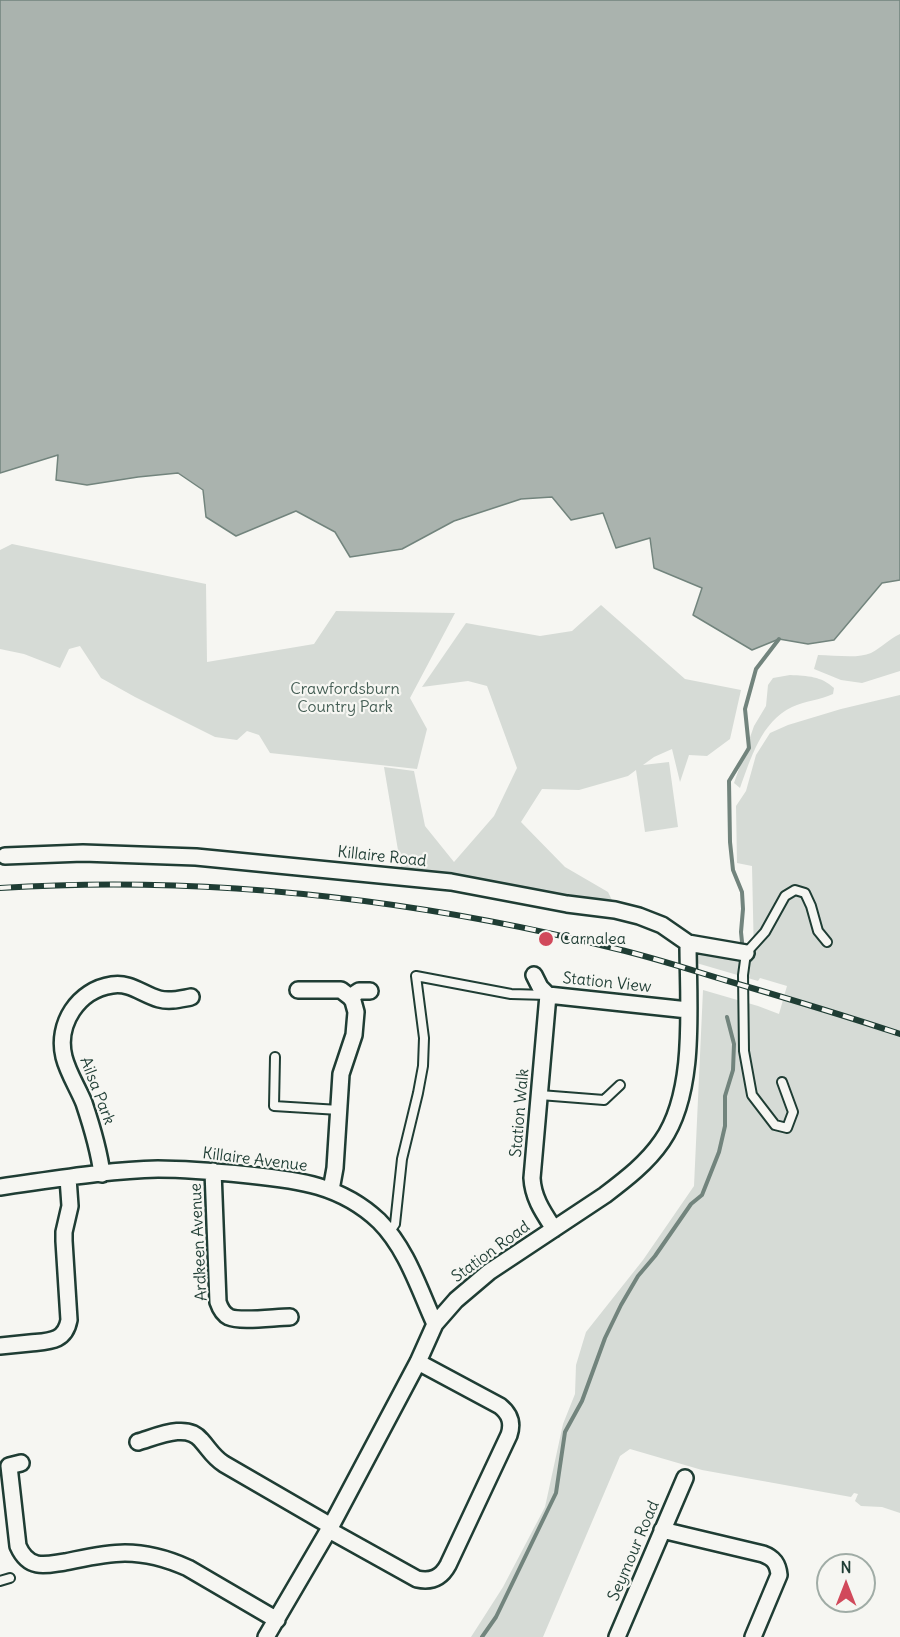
<!DOCTYPE html>
<html>
<head>
<meta charset="utf-8">
<style>
	body { margin:0 }
	#map { position:relative; width:900px; height:1637px; overflow:hidden; background:#f6f6f2; font-family:Delius,sans-serif }
	canvas { display:block }
	.north { position:absolute; left:816px; top:1553px; width:60px; height:60px; box-sizing:border-box; background:#f6f6f2; border:2px solid #a0aca6; border-radius:50%; rotate:0deg; font-size:16px; font-weight:700; line-height:24px; text-align:center; color:#1f3d34 }
	.north::after { content:''; display:block; margin:auto; width:21px; height:27px; background:#d1495b; clip-path:polygon(50% 0,100% 100%,50% 72%,0 100%) }
</style>
</head>
<body>
<div id="map">
<canvas width="900" height="1637"></canvas>
<div class="north">N</div>
</div>
<script>
const ctx = document.querySelector('canvas').getContext('2d');
ctx.lineJoin = 'round';
function fill(path, color) { ctx.fillStyle = color; ctx.fill(path, 'evenodd'); }
function strokePath(path, color, width, dash) { ctx.strokeStyle = color; ctx.lineWidth = width; ctx.lineCap = dash ? 'butt' : 'round'; ctx.setLineDash(dash || []); ctx.stroke(path); }
function drawText(font, color, halo, rows, align = 'center') {
  ctx.font = font + ' Delius,sans-serif'; ctx.lineWidth = 4.5; ctx.setLineDash([]); ctx.textBaseline = 'middle'; ctx.strokeStyle = halo; ctx.fillStyle = color; for (const [text, x, y, turn = 0] of rows) {
    ctx.save(); ctx.translate(x, y); ctx.rotate((+turn || 0) * Math.PI / 180); ctx.textAlign = isNaN(turn) ? turn : align; if (halo) ctx.strokeText(text, 0, 0); ctx.fillText(text, 0, 0); ctx.restore();
  }
}
fill(new Path2D(`
	M 12,544 L 206,584 L 207,662 L 314,644 L 336,611 L 455,613 L 410,698 L 427,729 L 417,769 L 270,753 L 259,735 L 247,731 L 237,740 L 215,737 L 135,697 L 101,678 L 80,646 L 69,649 L 60,668 L 24,654 L 0,649 L 0,550 Z
	M 601,605 L 685,679 L 741,690 L 730,739 L 707,756 L 689,755 L 680,782 L 672,749 L 654,757 L 643,765 L 669,762 L 678,827 L 645,832 L 636,770 L 628,776 L 579,790 L 542,789 L 521,822 L 565,867 L 608,892 L 613,902 L 422,876 L 401,868 L 384,767 L 414,771 L 425,826 L 454,862 L 494,816 L 517,768 L 487,686 L 468,681 L 422,687 L 466,623 L 540,636 L 572,631 Z
	M 900,634 L 900,671 L 862,683 L 841,680 L 814,669 L 818,655 C 834,655 858,659 871,653 C 882,647 889,639 900,634 Z
	M 790,675 C 808,676 821,676 834,688 L 833,694 C 820,700 805,701 792,707 C 761,722 751,758 740,788 L 734,783 L 754,726 L 766,706 L 768,685 L 773,678 Z
	M 900,695 L 900,1513 L 882,1507 L 861,1506 L 855,1501 L 858,1494 L 854,1493 L 851,1497 L 702,1470 L 630,1449 L 620,1456 L 543,1637 L 471,1637 L 503,1587 L 545,1507 L 563,1424 L 575,1394 L 576,1365 L 586,1332 L 643,1260 L 694,1186 L 703,990 L 758,1006 L 779,1014 L 787,986 L 760,978 L 758,981 L 693,962 L 694,951 C 711,953 738,963 754,958 L 752,866 L 737,863 L 736,806 L 746,791 L 756,755 L 770,733 L 788,725 L 841,709 Z`), '#d6dbd6');
const water = new Path2D(`
	M 0,0 L 900,0 L 900,580 L 882,583 L 834,640 L 808,644 L 779,639 L 752,650 L 693,615 L 702,588 L 654,568 L 650,538 L 616,548 L 603,513 L 571,520 L 552,497 L 521,499 L 454,521 L 402,549 L 350,557 L 335,532 L 296,511 L 236,536 L 206,517 L 203,490 L 178,473 L 138,477 L 87,485 L 56,480 L 58,455 L 0,473 Z`);
fill(water, '#aab3ae');
strokePath(water, '#72847d', 1.5);
strokePath(new Path2D(`
	M 742,942 L 741,932 L 743,909 L 742,892 L 733,870 L 730,842 L 729,781 L 749,748 L 745,709 L 756,669 L 779,639
	M 482,1637 L 496,1617 L 556,1493 L 565,1432 L 582,1401 L 605,1338 L 621,1305 L 638,1276 L 655,1256 L 691,1204 L 702,1195 L 719,1152 L 725,1126 L 725,1096 L 733,1070 L 734,1044 L 727,1017`), '#72847d', 4);
const lane = new Path2D(`
	M 275,1057 L 274,1106 L 339,1110
	M 782,1082 L 793,1112 L 787,1128 L 775,1125 L 752,1095 L 744,1051 L 743,975 L 746,953 L 765,932 L 785,896 L 795,890 L 805,893 L 811,906 L 818,931 L 827,942
	M 540,1095 L 604,1100 L 620,1085
	M 389,1233 L 395,1224 L 402,1159 L 418,1093 L 423,1066 L 424,1038 L 416,976 L 511,994 L 548,995
	M 0,1581 L 10,1578`);
const street = new Path2D(`
	M 5,856 L 83,853 L 196,857 L 451,882 L 567,904 L 615,910 L 639,916 L 662,925 L 688,943 L 746,953
	M 534,975 L 540,987 L 548,995 L 688,1010
	M 298,990 L 341,990 L 350,997 L 353,1001 L 356,1012 L 354,1035 L 341,1074 L 335,1168 L 331,1190
	M 548,995 L 532,1178 C 533,1198 543,1212 554,1229
	M 350,997 L 359,991 L 370,991
	M 213,1171 L 218,1302 C 220,1308 223,1314 229,1317 C 240,1322 276,1317 290,1317
	M 102,1174 C 99,1150 92,1127 84,1103 C 78,1088 68,1073 64,1057 C 56,1024 78,990 112,985 C 130,982 142,994 159,999 C 170,1002 180,999 191,997
	M 0,1187 C 51,1180 107,1170 158,1169 C 188,1169 219,1172 249,1175 C 298,1180 341,1185 379,1221 C 407,1249 419,1289 435,1324
	M 0,1346 C 10,1345 20,1344 30,1343 C 49,1341 65,1342 69,1320 L 64,1241 L 64,1232 L 70,1206 L 68,1178
	M 138,1442 C 156,1437 187,1422 201,1440 C 210,1450 213,1457 224,1464 L 331,1526
	M 21,1463 L 9,1466 L 18,1546 C 22,1555 27,1562 37,1564 C 46,1566 56,1563 65,1562 C 85,1558 105,1553 125,1553 C 147,1553 168,1559 188,1568 L 277,1620
	M 329,1530 L 417,1579 C 431,1582 441,1578 448,1565 L 509,1435 C 513,1423 510,1414 500,1406 L 418,1362
	M 662,1530 L 763,1554 C 774,1558 778,1564 779,1575 L 753,1637
	M 266,1637 L 331,1526 L 418,1362 L 435,1324 L 456,1300 L 489,1272 L 605,1195 C 626,1179 647,1163 662,1141 C 697,1091 688,1003 688,943
	M 617,1637 L 685,1478`);
strokePath(lane, '#1f3d34', 12);
strokePath(street, '#1f3d34', 20);
strokePath(lane, '#f6f6f2', 8);
strokePath(street, '#f6f6f2', 15);
const rail = new Path2D(`
	M 0,888 C 207,875 416,899 617,949 C 655,958 691,970 728,981 C 786,998 843,1015 900,1034`);
strokePath(rail, '#1f3d34', 6);
strokePath(rail, '#f6f6f2', 4, [11]);
for (const [x, y, r, color] of [
	[546,939,8,"#d1495b"]
]) { const dot = new Path2D(); dot.arc(x, y, r, 0, 2 * Math.PI); ctx.fillStyle = color; ctx.fill(dot); strokePath(dot, '#f6f6f2', 2); }
drawText('16px', '#445d54', '#f6f6f2', [
	["Crawfordsburn",345,689],
	["Country Park",345,707]
]);
drawText('16px', '#1f3d34', '#f6f6f2', [
	["Killaire Road",382,857,6],
	["Station View",607,983,6],
	["Ailsa Park",97,1091,69],
	["Station Walk",520,1113,-85],
	["Killaire Avenue",255,1160,7],
	["Ardkeen Avenue",199,1242,-93],
	["Station Road",491,1252,-36],
	["Seymour Road",634,1551,-67]
]);
drawText('16px', '#1f3d34', '#f6f6f2', [
	["Carnalea",560,939]
], 'left');
</script>
</body>
</html>
